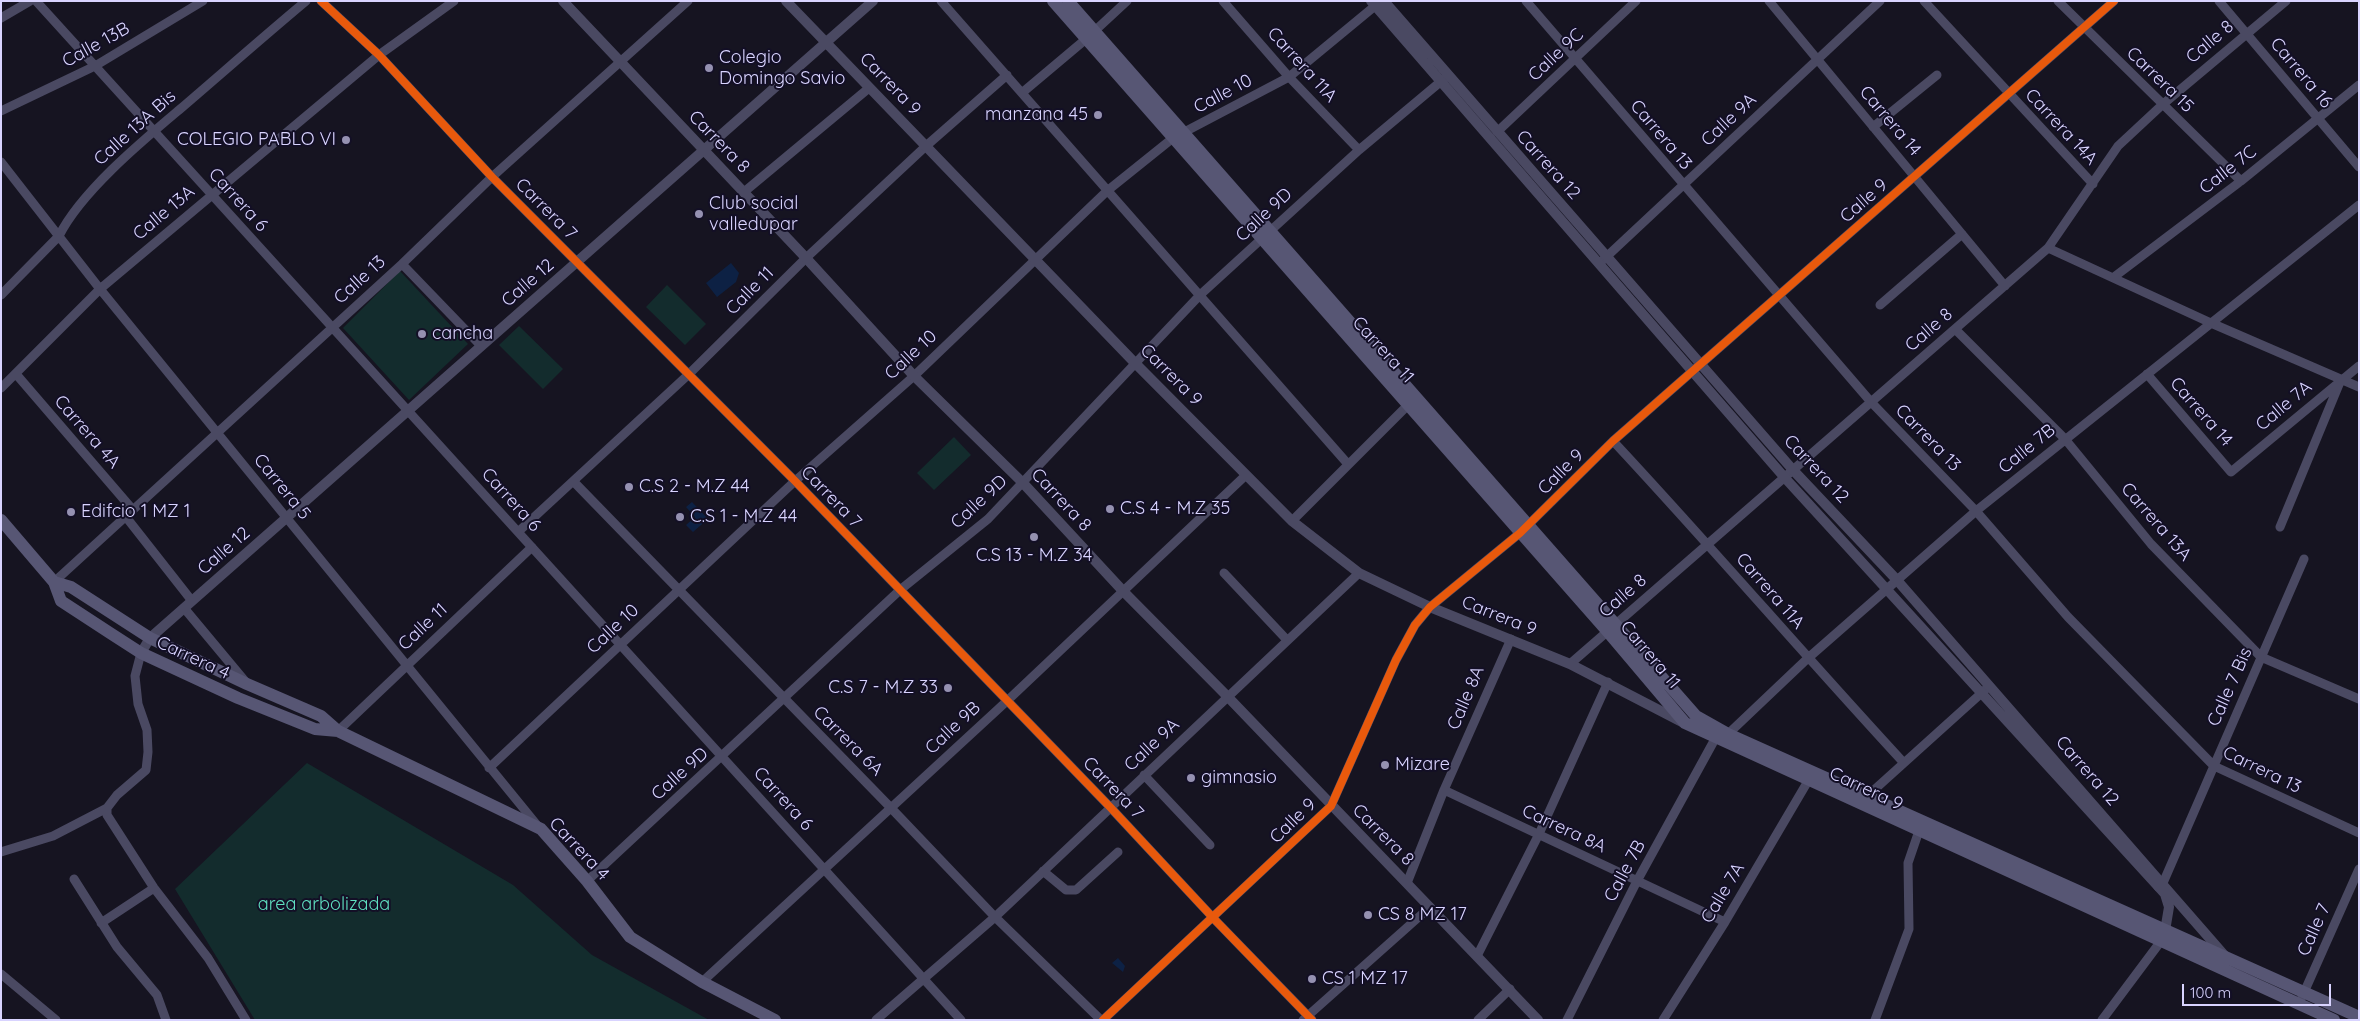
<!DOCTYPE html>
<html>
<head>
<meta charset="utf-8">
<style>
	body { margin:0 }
	#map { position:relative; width:2360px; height:1021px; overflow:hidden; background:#161421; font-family:Quicksand,sans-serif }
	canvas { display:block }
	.frame { position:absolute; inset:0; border:2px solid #d9d4ff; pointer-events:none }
	.scale { position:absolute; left:2182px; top:984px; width:149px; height:22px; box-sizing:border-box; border:2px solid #d9d4ff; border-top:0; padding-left:6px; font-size:15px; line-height:18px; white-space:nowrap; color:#d9d4ff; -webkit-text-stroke:4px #130f26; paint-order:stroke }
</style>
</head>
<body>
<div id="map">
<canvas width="2360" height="1021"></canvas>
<div class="frame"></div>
<div class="scale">100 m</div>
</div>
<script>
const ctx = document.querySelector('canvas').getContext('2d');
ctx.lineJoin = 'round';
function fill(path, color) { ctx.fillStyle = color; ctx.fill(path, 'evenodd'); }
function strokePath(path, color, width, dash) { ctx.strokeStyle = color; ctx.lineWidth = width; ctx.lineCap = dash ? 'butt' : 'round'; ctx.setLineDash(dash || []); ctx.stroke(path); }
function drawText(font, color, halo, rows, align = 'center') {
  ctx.font = font + ' Quicksand,sans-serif'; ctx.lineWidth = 4; ctx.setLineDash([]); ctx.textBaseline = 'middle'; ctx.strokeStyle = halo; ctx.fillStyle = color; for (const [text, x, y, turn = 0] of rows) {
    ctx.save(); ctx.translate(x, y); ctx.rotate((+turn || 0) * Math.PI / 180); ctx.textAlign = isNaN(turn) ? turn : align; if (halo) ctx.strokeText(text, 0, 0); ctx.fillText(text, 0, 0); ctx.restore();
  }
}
fill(new Path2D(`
	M 400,271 L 468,344 L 409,400 L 343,328 Z
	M 667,285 L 706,324 L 685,345 L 646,307 Z
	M 519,326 L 563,369 L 543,389 L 499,345 Z
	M 954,437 L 971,455 L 934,490 L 917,473 Z
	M 307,763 L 513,885 L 592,955 L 709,1020 L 255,1020 L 175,889 Z`), '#132c2d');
fill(new Path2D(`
	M 731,263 L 739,273 L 736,282 L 717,297 L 706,283 Z
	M 692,502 L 708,519 L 693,532 L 686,525 L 695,517 L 686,507 Z
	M 1118,958 L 1125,966 L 1123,972 L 1112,963 Z`), '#0d2144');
strokePath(new Path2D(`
	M 36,1 L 961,1020
	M 321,1 L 379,55 L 492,177 L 795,481 L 1110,807 L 1217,922 L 1312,1020
	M 941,1 L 1347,463
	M 1223,1 L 1289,77 L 1359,150
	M 1526,1 L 1871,402 L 1976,511 L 2068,617 L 2214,766 L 2359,833
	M 1769,1 L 2005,286
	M 1924,1 L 2093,184
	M 2058,1 L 2241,181
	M 2219,1 L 2359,167
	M 1,18 L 30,1
	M 1023,92 L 1086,39 L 1127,1
	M 1,111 L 95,66 L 203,1
	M 1873,127 L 1937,75
	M 1497,132 L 1636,1
	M 1,162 L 100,289 L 537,825
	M 744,192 L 869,88
	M 2048,248 L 2211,323 L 2359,387
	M 1603,260 L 1880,1
	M 402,264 L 481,346
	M 2114,277 L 2241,181 L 2359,85
	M 1,295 L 59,236 C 81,192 141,142 179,110 C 221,74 263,37 306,1
	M 1880,305 L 1962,234
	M 1955,329 L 2065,439 L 2151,544 L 2261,657 L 2359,699
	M 16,374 L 133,510
	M 2147,374 L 2231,472 L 2359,366
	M 1,388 L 100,289 L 379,55 L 454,1
	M 1613,441 C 1711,546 1805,656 1903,762
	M 574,482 L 891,808 L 995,917 L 1101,1020
	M 126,517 L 192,601
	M 1292,521 L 1412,401
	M 2280,527 L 2340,382
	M 518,532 L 689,374 L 806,258 L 926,146 L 1007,75
	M 1224,573 L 1287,640
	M 54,582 L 402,264 L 492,177 L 688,1
	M 184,608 L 244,680
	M 141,653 L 135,676 L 138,704 L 147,730 L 148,752 L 146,770 L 117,795 L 107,808 L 107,815 L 154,888 L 208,958 L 246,1020
	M 1570,664 L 2048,248 L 2118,146 L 2162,105 L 2286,1
	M 338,731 L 532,547
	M 1728,734 L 1807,659 L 1976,511 L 2359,205
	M 489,768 L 795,481 L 914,376 L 1107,191 L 1173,138 L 1289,77 L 1381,1
	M 1144,775 L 1210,845
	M 1444,790 L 1725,922
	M 1864,799 L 1986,689
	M 1,852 L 53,836 L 107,808
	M 1043,871 L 1066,890 L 1076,890 L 1118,852
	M 74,879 L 117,947 L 157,995 L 166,1020
	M 587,881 L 900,590 L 988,519 L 1200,295 L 1359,150 L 1445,78
	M 1407,883 L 1444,790 L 1511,639
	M 2158,887 L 2163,883 L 2304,559
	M 101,923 L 154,888
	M 1477,956 L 1539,834 L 1608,682
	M 1,974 L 56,1020
	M 702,982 L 1008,700 L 1246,475
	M 2302,997 L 2359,869
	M 876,1020 L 995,917 L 1359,573
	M 1103,1020 L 1331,806 L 1396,660 L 1415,625 L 1430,607 L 1520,533 L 1613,441 L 2114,1
	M 1303,1020 L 1430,907
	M 1478,1020 L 1510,989
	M 1567,1020 L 1637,881 L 1715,739
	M 1663,1020 L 1725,922 L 1808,781
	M 1875,1020 L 1909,929 L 1908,863 L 1921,825
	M 2102,1020 L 2161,941`), '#4a4962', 9);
strokePath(new Path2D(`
	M 563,1 L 806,258 L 914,376 L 1023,483 L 1123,591 L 1227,696 L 1538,1020
	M 786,1 L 1134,362 L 1292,521 L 1359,573 L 1430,607 L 1570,664 L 1682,722
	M 1371,1 L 1785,478 L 2165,894 L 2169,907 L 2165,931
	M 1384,1 L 1793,470 L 1896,579 L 2225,956
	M 141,653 L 150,638 L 873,1`), '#4a4962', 10);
strokePath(new Path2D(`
	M 1053,1 L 1608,632 L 1685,723 L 2334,1020
	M 1068,1 L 1696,716 L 1728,734 L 2359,1017
	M 1,520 L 54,582 L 61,601 L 110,633 L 141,653 L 238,698 L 315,729 L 338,731
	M 54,582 L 71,587 L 150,638 L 247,684 L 321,716 L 338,731 L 541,829 L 587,881 L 630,937 L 702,982 L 775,1020`), '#575674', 12);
strokePath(new Path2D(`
	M 321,1 L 379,55 L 492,177 L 795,481 L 1110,807 L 1217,922 L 1312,1020
	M 1103,1020 L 1331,806 L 1396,660 L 1415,625 L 1430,607 L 1520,533 L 1613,441 L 2114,1`), '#e8590c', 8);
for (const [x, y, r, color] of [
	[709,68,5,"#9591b1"],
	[1098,115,5,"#9591b1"],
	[346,140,5,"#9591b1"],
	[699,214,5,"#9591b1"],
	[422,334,5,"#9591b1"],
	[629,487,5,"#9591b1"],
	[1110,509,5,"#9591b1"],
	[71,512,5,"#9591b1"],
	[680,517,5,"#9591b1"],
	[1034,537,5,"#9591b1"],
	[948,688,5,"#9591b1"],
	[1385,765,5,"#9591b1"],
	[1191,778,5,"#9591b1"],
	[1368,915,5,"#9591b1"],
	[1312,979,5,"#9591b1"]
]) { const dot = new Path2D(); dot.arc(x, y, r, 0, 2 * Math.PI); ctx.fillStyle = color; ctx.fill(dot); strokePath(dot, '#130f26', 2); }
drawText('18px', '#d9d4ff', '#130f26', [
	["Calle 8",2210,42,-40],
	["Calle 13B",96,45,-29],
	["Calle 9C",1556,55,-43],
	["Carrera 11A",1302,65,48],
	["Carrera 16",2301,73,50],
	["Carrera 15",2160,80,44],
	["Carrera 9",890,84,46],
	["Calle 10",1223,94,-28],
	["Calle 9A",1729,120,-43],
	["Carrera 14",1890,121,50],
	["Carrera 14A",2061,127,47],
	["Calle 13A Bis",135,128,-42],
	["Carrera 13",1661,135,50],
	["Carrera 8",719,142,46],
	["Carrera 12",1548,165,48],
	["Calle 7C",2228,170,-38],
	["Carrera 6",238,200,48],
	["Calle 9",1864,201,-41],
	["Carrera 7",546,209,45],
	["Calle 13A",164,213,-40],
	["Calle 9D",1264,215,-43],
	["Calle 13",360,280,-42],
	["Calle 12",528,283,-41],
	["Calle 11",750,291,-45],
	["Calle 8",1929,330,-41],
	["Carrera 11",1383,350,48],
	["Calle 10",911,355,-43],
	["Carrera 9",1171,375,45],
	["Calle 7A",2284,406,-40],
	["Carrera 14",2201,412,49],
	["Carrera 4A",87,432,49],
	["Carrera 13",1928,438,46],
	["Calle 7B",2027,449,-39],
	["Carrera 12",1816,469,47],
	["Calle 9",1561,472,-45],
	["Carrera 5",282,487,51],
	["Carrera 7",831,497,46],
	["Carrera 6",511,500,48],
	["Carrera 8",1061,500,47],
	["Calle 9D",979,502,-43],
	["Carrera 13A",2156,522,49],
	["Calle 12",224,551,-41],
	["Carrera 11A",1770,591,49],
	["Calle 8",1623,596,-41],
	["Carrera 9",1499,616,22],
	["Calle 11",423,627,-43],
	["Calle 10",613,629,-43],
	["Carrera 11",1650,655,50],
	["Carrera 4",193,658,25],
	["Calle 7 Bis",2230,687,-66],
	["Calle 8A",1466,698,-67],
	["Calle 9B",953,728,-43],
	["Carrera 6A",848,741,45],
	["Calle 9A",1152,745,-43],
	["Carrera 13",2262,770,26],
	["Carrera 12",2087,771,49],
	["Calle 9D",680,774,-42],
	["Carrera 7",1113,788,46],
	["Carrera 9",1866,789,25],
	["Carrera 6",783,799,48],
	["Calle 9",1293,821,-44],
	["Carrera 8A",1564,829,25],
	["Carrera 8",1383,835,45],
	["Carrera 4",579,849,47],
	["Calle 7B",1625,871,-62],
	["Calle 7A",1723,893,-59],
	["Calle 7",2314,930,-66]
]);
drawText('18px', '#d9d4ff', '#130f26', [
	["Colegio",719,58],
	["Domingo Savio",719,79],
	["manzana 45",1088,115,"right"],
	["COLEGIO PABLO VI",336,140,"right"],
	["Club social",709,204],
	["valledupar",709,225],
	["cancha",432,334],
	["C.S 2 - M.Z 44",639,487],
	["C.S 4 - M.Z 35",1120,509],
	["Edifcio 1 MZ 1",81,512],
	["C.S 1 - M.Z 44",690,517],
	["C.S 13 - M.Z 34",1034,556,"center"],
	["C.S 7 - M.Z 33",938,688,"right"],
	["Mizare",1395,765],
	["gimnasio",1201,778],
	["CS 8 MZ 17",1378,915],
	["CS 1 MZ 17",1322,979]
], 'left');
drawText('18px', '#5fe0c0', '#130f26', [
	["area arbolizada",324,905]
]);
</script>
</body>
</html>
